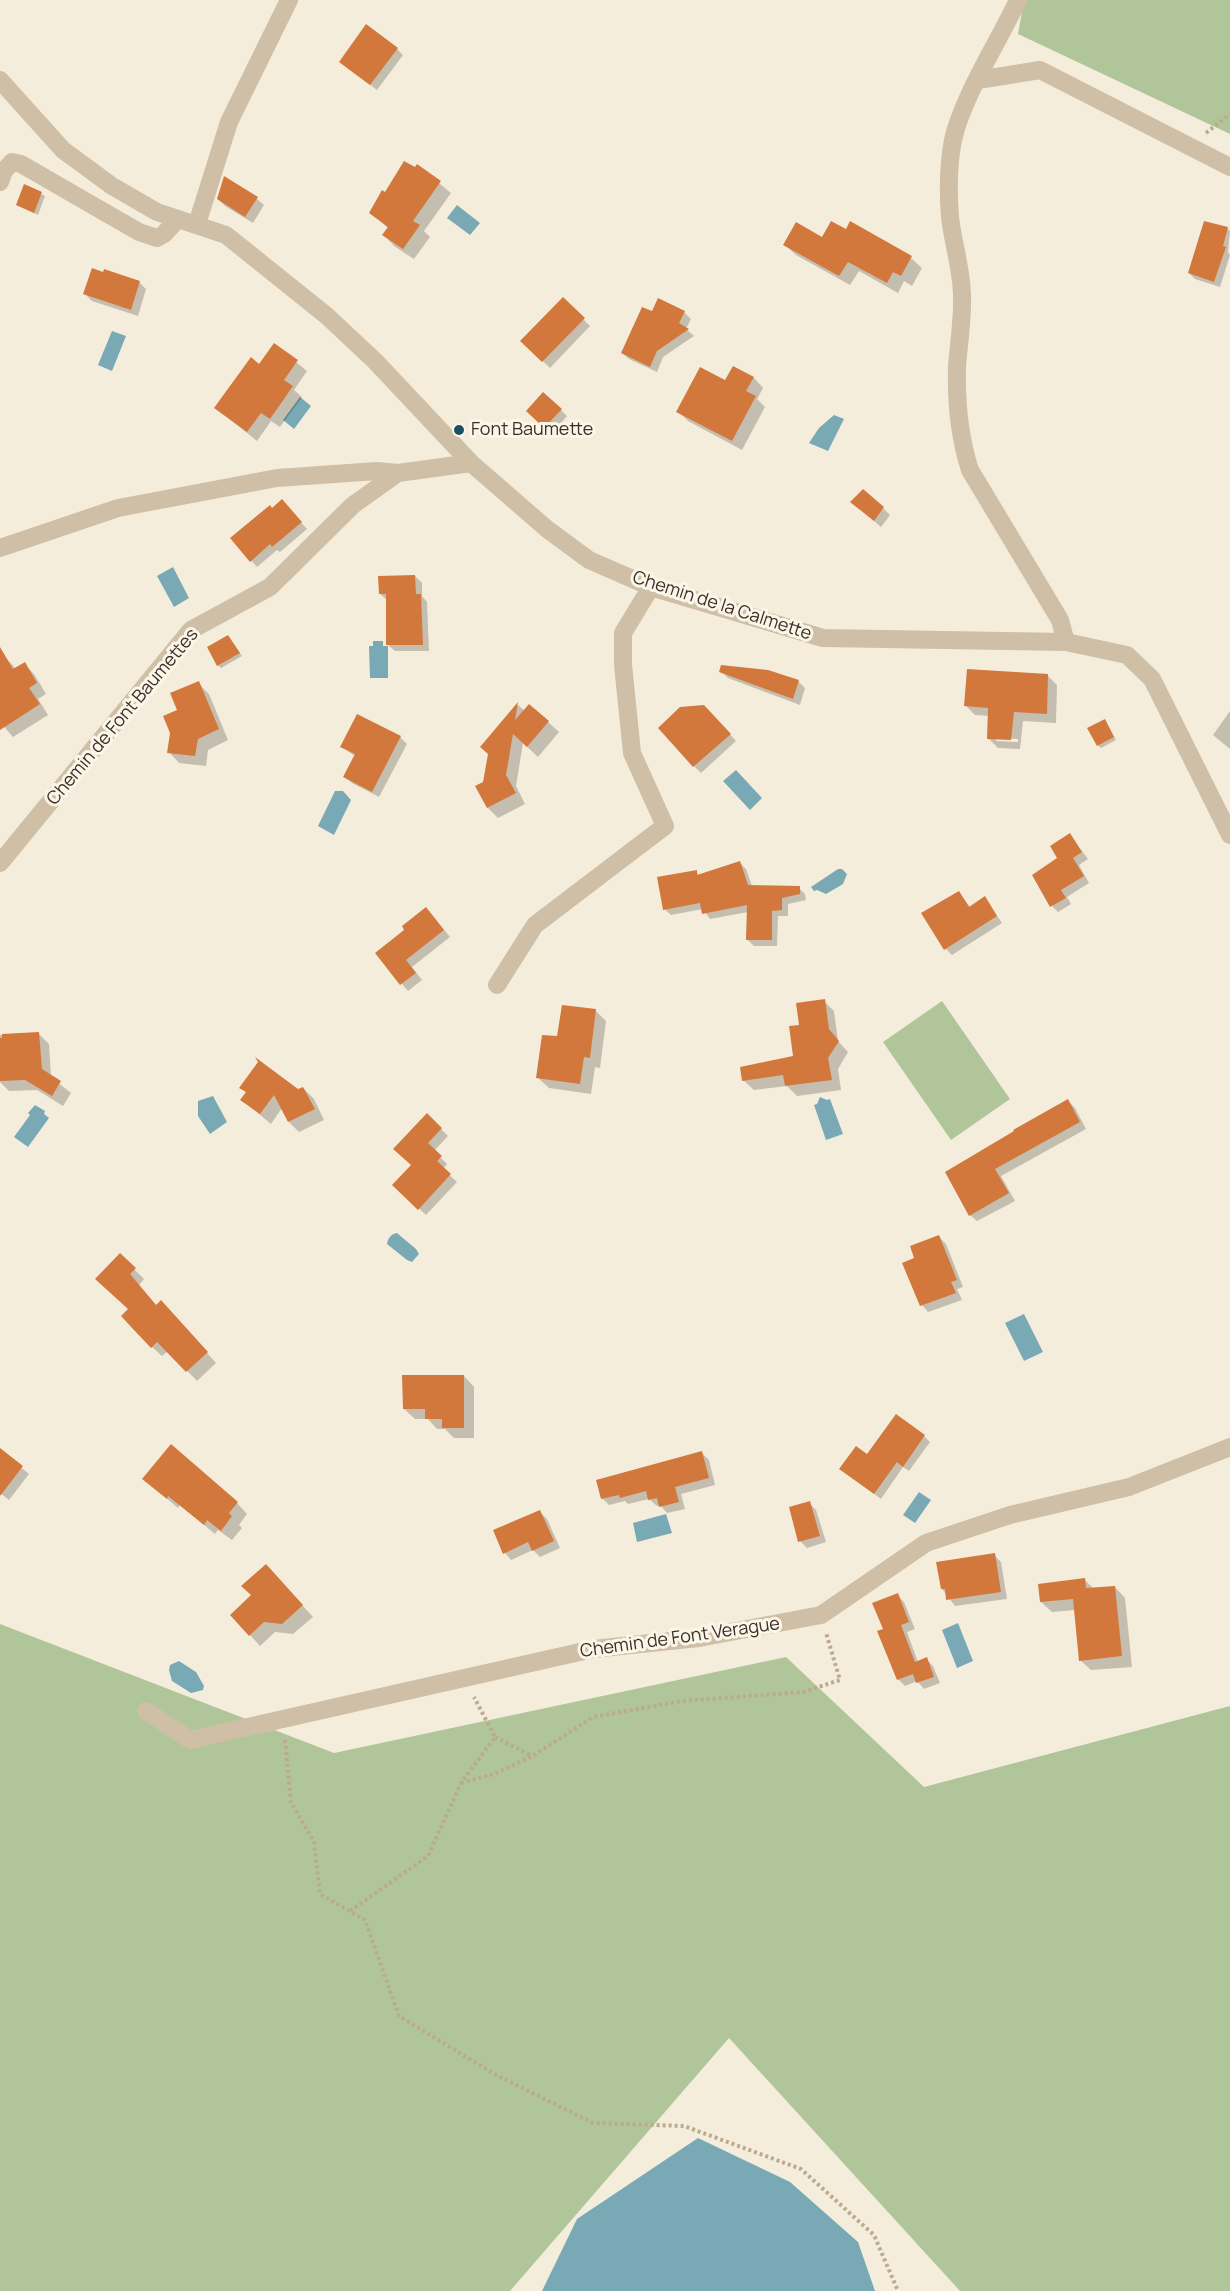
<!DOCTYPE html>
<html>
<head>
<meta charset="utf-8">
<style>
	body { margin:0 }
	canvas { display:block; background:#f5eddc }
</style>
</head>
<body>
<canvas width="1230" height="2291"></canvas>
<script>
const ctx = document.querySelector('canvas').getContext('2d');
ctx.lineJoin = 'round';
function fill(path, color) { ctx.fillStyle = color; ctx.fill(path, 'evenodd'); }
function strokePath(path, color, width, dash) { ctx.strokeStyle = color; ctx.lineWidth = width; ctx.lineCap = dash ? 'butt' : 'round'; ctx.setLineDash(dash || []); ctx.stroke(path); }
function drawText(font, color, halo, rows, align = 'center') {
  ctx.font = font + ' Manrope,sans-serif'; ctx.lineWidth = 6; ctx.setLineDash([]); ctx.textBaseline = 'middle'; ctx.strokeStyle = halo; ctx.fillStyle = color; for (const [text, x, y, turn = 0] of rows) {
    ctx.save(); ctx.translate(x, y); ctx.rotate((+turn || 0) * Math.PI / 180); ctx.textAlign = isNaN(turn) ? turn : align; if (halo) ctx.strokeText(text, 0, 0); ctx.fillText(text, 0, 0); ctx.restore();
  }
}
fill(new Path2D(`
	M 1024,0 L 1230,0 L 1230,134 L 1018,34 Z
	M 942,1001 L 1010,1099 L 951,1140 L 883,1042 Z
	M 0,1624 L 334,1753 L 786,1657 L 924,1787 L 1230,1706 L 1230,2291 L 960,2291 L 729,2038 L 510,2291 L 0,2291 Z`), '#b0c69a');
fill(new Path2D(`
	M 457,205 L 480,223 L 470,235 L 447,218 Z
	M 112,331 L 126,336 L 112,371 L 98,365 Z
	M 300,397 L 311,406 L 294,429 L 283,420 Z
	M 834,415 L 844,419 L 828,451 L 809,443 L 819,428 Z
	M 173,567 L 189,598 L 174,607 L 157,576 Z
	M 373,641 L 383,641 L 383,646 L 388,646 L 388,678 L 370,678 L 369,646 L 373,646 Z
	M 736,770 L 762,798 L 750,810 L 723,781 Z
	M 335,791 L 343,791 L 351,800 L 334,835 L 318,826 Z
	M 838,869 L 842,869 L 847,874 L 843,884 L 826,894 L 817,890 L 814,891 L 811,887 Z
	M 213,1096 L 227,1122 L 210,1134 L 198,1116 L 198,1101 Z
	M 820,1097 L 827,1100 L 830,1099 L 843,1134 L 826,1140 L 814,1105 L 817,1104 Z
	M 35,1105 L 45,1111 L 44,1114 L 49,1118 L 28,1147 L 14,1137 L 30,1115 L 28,1113 Z
	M 397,1233 L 416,1249 L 419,1254 L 412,1262 L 407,1260 L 387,1244 C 388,1238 391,1234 397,1233 Z
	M 1024,1314 L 1043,1352 L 1024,1361 L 1005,1323 Z
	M 919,1492 L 931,1500 L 915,1523 L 903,1515 Z
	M 666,1514 L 672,1533 L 637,1542 L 633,1523 Z
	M 958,1623 L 973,1661 L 957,1668 L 942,1630 Z
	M 179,1661 L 196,1672 L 204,1686 L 203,1690 L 191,1693 L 172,1681 L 169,1670 L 170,1665 Z
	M 698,2138 L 790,2182 L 858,2242 L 875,2291 L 542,2291 L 577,2219 Z`), '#78a9b5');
fill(new Path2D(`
	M 397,49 L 403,55 L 377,90 L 347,68 Z
	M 418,166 L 451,193 L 424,231 L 430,237 L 414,259 L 394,246 L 384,235 L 389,229 L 371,213 L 385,194 Z
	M 24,186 L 45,196 L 38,215 L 17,205 Z
	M 218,199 L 257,199 L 264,205 L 253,223 L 225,206 Z
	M 850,223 L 911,258 L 922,268 L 912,286 L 904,281 L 898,293 L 859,271 L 850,285 L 796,255 L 785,245 L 823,239 L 846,231 Z
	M 1227,228 L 1230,231 L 1228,252 L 1230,255 L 1220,287 L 1195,279 L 1189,273 Z
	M 139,282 L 146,289 L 138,316 L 92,301 L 85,294 Z
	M 563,299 L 590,326 L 550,368 L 522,341 Z
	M 684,312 L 691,319 L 686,329 L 694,336 L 663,357 L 657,372 L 629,359 L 622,353 L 652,313 Z
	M 275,345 L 307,371 L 294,390 L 302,397 L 280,427 L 271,421 L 257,441 L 216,408 L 260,366 Z
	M 733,368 L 754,378 L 763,388 L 757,399 L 765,407 L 742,450 L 688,421 L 678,411 L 726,382 Z
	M 561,410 L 567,416 L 552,434 L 528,411 Z
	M 852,502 L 883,508 L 890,515 L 881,527 Z
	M 288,508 L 307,529 L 280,552 L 277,550 L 257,567 L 232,539 L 272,510 Z
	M 415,576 L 422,583 L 422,596 L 427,602 L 429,651 L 395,651 L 388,645 L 388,601 L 380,594 Z
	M 231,640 L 242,656 L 221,668 L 218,665 Z
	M 5,657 L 16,669 L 24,664 L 34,674 L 46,694 L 38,699 L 48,715 L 13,737 L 0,722 L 0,660 Z
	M 721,671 L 798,681 L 805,688 L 800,705 L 728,678 Z
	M 1048,676 L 1057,685 L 1056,723 L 1023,721 L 1020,749 L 998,748 L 988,738 L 989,716 L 975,715 L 966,706 ZM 996,738 L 1018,739 L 1018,742 L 996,741 Z
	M 198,683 L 209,694 L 228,740 L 208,750 L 206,766 L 179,763 L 169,752 L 179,710 Z
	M 518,705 L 525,711 L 548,722 L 559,732 L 538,757 L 523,743 L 516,786 L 525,804 L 498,818 L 488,808 L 484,783 L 489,754 L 483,747 Z
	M 1230,711 L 1230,749 L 1213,735 Z
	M 711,714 L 736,741 L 701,773 L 694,766 Z
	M 1105,720 L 1116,740 L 1101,748 L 1098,745 Z
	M 400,737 L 407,744 L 379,797 L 352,783 L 345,777 L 356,757 L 342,747 Z
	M 1070,835 L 1088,859 L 1079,865 L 1089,883 L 1067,897 L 1071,904 L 1058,912 L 1052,906 L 1059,859 Z
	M 740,863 L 746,869 L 752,886 L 799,888 L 805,894 L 806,900 L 788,904 L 788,916 L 778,916 L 777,946 L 754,946 L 748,940 L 748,912 L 710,919 L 703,909 L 671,915 L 664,909 L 696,872 L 700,876 Z
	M 959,893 L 971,908 L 985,898 L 1002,923 L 952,955 L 946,949 Z
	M 433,916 L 450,937 L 412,967 L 422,980 L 408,991 L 377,954 L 406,931 Z
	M 824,1001 L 834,1011 L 838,1041 L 848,1052 L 838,1069 L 841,1090 L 797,1096 L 787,1086 L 754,1090 L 743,1080 L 795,1057 Z
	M 595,1010 L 606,1021 L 600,1068 L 595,1067 L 591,1094 L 549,1088 L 538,1078 Z
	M 38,1033 L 49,1044 L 51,1077 L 71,1093 L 63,1106 L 37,1090 L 9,1091 L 0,1082 L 0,1035 Z
	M 241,1087 L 298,1090 L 303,1088 L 314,1099 L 324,1120 L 299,1132 L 289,1122 L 282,1108 L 271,1124 L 242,1100 L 247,1093 Z
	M 1068,1101 L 1075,1108 L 1086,1129 L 1001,1176 L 1015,1201 L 977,1221 L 970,1215 L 947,1172 Z
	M 427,1115 L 448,1136 L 434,1151 L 447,1164 L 443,1169 L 457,1182 L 426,1215 L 394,1185 L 413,1165 Z
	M 939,1237 L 946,1244 L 963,1287 L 957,1289 L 962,1300 L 928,1312 L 922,1305 L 916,1259 Z
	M 120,1255 L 144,1279 L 139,1285 L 157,1306 L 170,1311 L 216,1363 L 197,1381 L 168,1351 L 162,1356 L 152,1347 L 130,1310 Z
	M 464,1376 L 474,1387 L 474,1438 L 454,1438 L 445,1429 L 437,1429 L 428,1419 L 415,1419 L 404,1409 Z
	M 924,1436 L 930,1442 L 909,1471 L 903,1467 L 881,1499 L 841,1469 Z
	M 0,1450 L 29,1474 L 9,1500 L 0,1493 Z
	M 702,1453 L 709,1460 L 715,1485 L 681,1494 L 685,1509 L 667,1513 L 660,1505 L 657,1506 L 649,1499 L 628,1504 L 625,1501 L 609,1505 L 602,1498 Z
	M 144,1479 L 237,1503 L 247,1514 L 239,1525 L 242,1528 L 232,1540 L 218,1530 L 215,1534 L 180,1505 L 178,1508 Z
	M 809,1503 L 816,1510 L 826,1542 L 807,1548 L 800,1541 Z
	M 540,1512 L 547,1519 L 560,1548 L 540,1557 L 533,1550 L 511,1560 L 505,1553 Z
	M 994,1555 L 1001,1562 L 1007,1599 L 955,1606 L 942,1589 Z
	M 277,1577 L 313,1617 L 293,1634 L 275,1632 L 260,1646 L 250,1635 Z
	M 1085,1580 L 1094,1589 L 1115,1587 L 1125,1598 L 1132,1667 L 1091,1670 L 1080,1660 L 1075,1610 L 1052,1612 L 1041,1602 Z
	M 897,1595 L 904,1602 L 915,1629 L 907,1632 L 918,1662 L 926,1659 L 933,1666 L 940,1683 L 924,1689 L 917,1681 L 905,1686 L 898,1679 L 885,1630 Z`), '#0003');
fill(new Path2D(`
	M 366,24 L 398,48 L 370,85 L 339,62 Z
	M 404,161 L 415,167 L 417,164 L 441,181 L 413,221 L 420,225 L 403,249 L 382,235 L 388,227 L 369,213 L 382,190 L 385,192 Z
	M 224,176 L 258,197 L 245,217 L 217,199 Z
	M 24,184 L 42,192 L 34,213 L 16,205 Z
	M 831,221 L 846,229 L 850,221 L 912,256 L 901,276 L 893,272 L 887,283 L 848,262 L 839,276 L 783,245 L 796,222 L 822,237 Z
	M 1204,221 L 1228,227 L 1223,246 L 1226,247 L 1214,282 L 1188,273 Z
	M 92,268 L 103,272 L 104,269 L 140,281 L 131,310 L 83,294 Z
	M 563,297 L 585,318 L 542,362 L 520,341 Z
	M 658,298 L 685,311 L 679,323 L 689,329 L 657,351 L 650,367 L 621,353 L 642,307 L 652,311 Z
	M 274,343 L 298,360 L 284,380 L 293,386 L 270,419 L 261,413 L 247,432 L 214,408 L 251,357 L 259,364 Z
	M 733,366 L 754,377 L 746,391 L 756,396 L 732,441 L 676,412 L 700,367 L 725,380 Z
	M 543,392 L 562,409 L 544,428 L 526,411 Z
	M 863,489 L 884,507 L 874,521 L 850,502 Z
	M 282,499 L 302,522 L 272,547 L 270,544 L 250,562 L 230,538 L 270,505 L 272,508 Z
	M 415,575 L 416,594 L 421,594 L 423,645 L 386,645 L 386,594 L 379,594 L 378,576 Z
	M 228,635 L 240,653 L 217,666 L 207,647 Z
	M 0,647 L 13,669 L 25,662 L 37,683 L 29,688 L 40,704 L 0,730 Z
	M 721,665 L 768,670 L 799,680 L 793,699 L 719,672 Z
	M 967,669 L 1048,674 L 1047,714 L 1014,712 L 1011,740 L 987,739 L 988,708 L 964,706 Z
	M 199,681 L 219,729 L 198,739 L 195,756 L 167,753 L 170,733 L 163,716 L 177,710 L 170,693 Z
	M 518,702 L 515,720 L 529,704 L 549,721 L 527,747 L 513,734 L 506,775 L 516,793 L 487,808 L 475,786 L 483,782 L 488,754 L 480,747 Z
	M 704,705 L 731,734 L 693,767 L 658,728 L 680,707 Z
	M 357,714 L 401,736 L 372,792 L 343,777 L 355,754 L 340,747 Z
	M 1105,719 L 1114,737 L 1097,746 L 1087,728 Z
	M 1070,833 L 1082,852 L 1073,858 L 1084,876 L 1061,890 L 1066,898 L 1050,907 L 1032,875 L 1057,858 L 1050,846 Z
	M 740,861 L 748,885 L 800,886 L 800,894 L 782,898 L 782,910 L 772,911 L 772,940 L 746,940 L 747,905 L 702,914 L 700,903 L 663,910 L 657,877 L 697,870 L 697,875 Z
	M 959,891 L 969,907 L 985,896 L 997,916 L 944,950 L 921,913 Z
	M 426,907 L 444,930 L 406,960 L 416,973 L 400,985 L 375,953 L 404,930 L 402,926 Z
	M 825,999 L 829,1029 L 839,1041 L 828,1058 L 832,1080 L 785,1086 L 783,1075 L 742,1081 L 740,1067 L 793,1056 L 789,1026 L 799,1025 L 796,1003 Z
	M 562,1005 L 596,1009 L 590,1058 L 584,1057 L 580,1084 L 536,1078 L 542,1035 L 557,1036 Z
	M 39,1032 L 42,1069 L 61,1081 L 52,1096 L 25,1080 L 0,1081 L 0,1038 L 2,1038 L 2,1034 Z
	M 255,1057 L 298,1089 L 303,1087 L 315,1109 L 288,1122 L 274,1095 L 260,1114 L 240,1100 L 246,1092 L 239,1088 L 258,1062 Z
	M 1068,1099 L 1080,1122 L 995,1169 L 1009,1193 L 969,1216 L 945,1172 L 1014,1131 L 1013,1130 Z
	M 427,1113 L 442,1128 L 428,1143 L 442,1156 L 437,1161 L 451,1174 L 418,1210 L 392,1185 L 411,1165 L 393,1149 Z
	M 939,1235 L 957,1280 L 951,1282 L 956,1293 L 920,1306 L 902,1263 L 914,1258 L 910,1246 Z
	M 120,1253 L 136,1268 L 130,1274 L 156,1305 L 161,1300 L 208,1352 L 186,1372 L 157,1342 L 151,1348 L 133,1329 L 121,1316 L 128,1309 L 95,1279 Z
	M 402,1375 L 464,1375 L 464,1428 L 442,1428 L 442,1419 L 425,1419 L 425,1409 L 403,1409 Z
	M 896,1414 L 925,1435 L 903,1467 L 897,1462 L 874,1494 L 839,1469 L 856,1446 L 867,1454 Z
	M 171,1444 L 238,1502 L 229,1513 L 232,1516 L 221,1531 L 207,1520 L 204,1525 L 168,1496 L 167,1499 L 142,1479 Z
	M 0,1448 L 23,1466 L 0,1496 Z
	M 702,1451 L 709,1478 L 675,1487 L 679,1502 L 659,1507 L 657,1498 L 648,1500 L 646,1491 L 620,1498 L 619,1495 L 601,1499 L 596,1480 Z
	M 810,1501 L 820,1536 L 798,1542 L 789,1507 Z
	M 540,1510 L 554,1541 L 532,1551 L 528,1542 L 503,1554 L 493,1530 Z
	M 995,1553 L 1001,1592 L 946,1600 L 945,1589 L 941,1589 L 936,1562 Z
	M 266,1564 L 303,1605 L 282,1624 L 264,1622 L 249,1636 L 230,1615 L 251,1595 L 241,1586 Z
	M 1085,1578 L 1086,1588 L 1115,1586 L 1122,1656 L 1079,1661 L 1073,1599 L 1040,1602 L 1038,1584 Z
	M 898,1593 L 909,1622 L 901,1625 L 915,1662 L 927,1657 L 934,1677 L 916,1683 L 913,1674 L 897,1680 L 877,1631 L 883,1629 L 872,1603 Z`), '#d3783c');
strokePath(new Path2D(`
	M 1206,133 L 1230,114
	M 495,1737 L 532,1756
	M 285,1740 L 291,1802 L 314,1842 L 320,1894 L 365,1920 L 399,2016 L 496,2075 L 593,2123 L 684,2126 L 801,2169 L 874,2235 L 898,2291
	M 461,1783 L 494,1774 L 533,1756 L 593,1717 L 682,1701 L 803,1692 L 840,1680 L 826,1633
	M 350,1911 L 428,1856 L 461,1783 L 495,1737 L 474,1697`), '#bba990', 4, [3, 3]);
strokePath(new Path2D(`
	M 1018,0 C 999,41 962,98 953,140 C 948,166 948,192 950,217 C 953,244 961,266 962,294 C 963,318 959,342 957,366 C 956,402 959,436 970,470 L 1060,620 L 1066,642
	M 0,80 L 63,150 L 112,186 L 157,212 L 226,235 L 327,316 L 375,361 L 471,463 L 547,529 L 589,560 L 651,587 L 823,638 L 1066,642 L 1127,655 L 1152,679 L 1230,835
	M 978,80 L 1040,70 L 1230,167
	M 0,182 L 4,171 L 12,162 L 21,164 L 139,232 L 157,238 L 164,234 L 178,219
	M 197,224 L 229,122 L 289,0
	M 0,548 L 118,508 L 277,478 L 377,471 L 398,473 L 471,463
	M 0,863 L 191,630 L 270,587 L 353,505 L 398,473
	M 497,985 L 535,925 L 665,826 L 632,753 L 623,665 L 623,633 L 651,587
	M 146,1711 L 190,1740 L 593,1649 L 699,1638 L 821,1615 L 926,1543 L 1010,1515 L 1129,1487 L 1230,1447`), '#cfbfa6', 18);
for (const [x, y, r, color] of [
	[459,430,6,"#185161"]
]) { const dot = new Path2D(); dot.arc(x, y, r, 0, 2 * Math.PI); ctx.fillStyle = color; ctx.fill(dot); strokePath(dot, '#fcf6e9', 2); }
drawText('18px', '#3a3028', '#fcf6e9', [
	["Font Baumette",471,430]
], 'left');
drawText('18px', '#3a3028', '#fcf6e9', [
	["Chemin de la Calmette",722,606,18],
	["Chemin de Font Baumettes",123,717,-50],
	["Chemin de Font Verague",680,1638,-8]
]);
</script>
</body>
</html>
